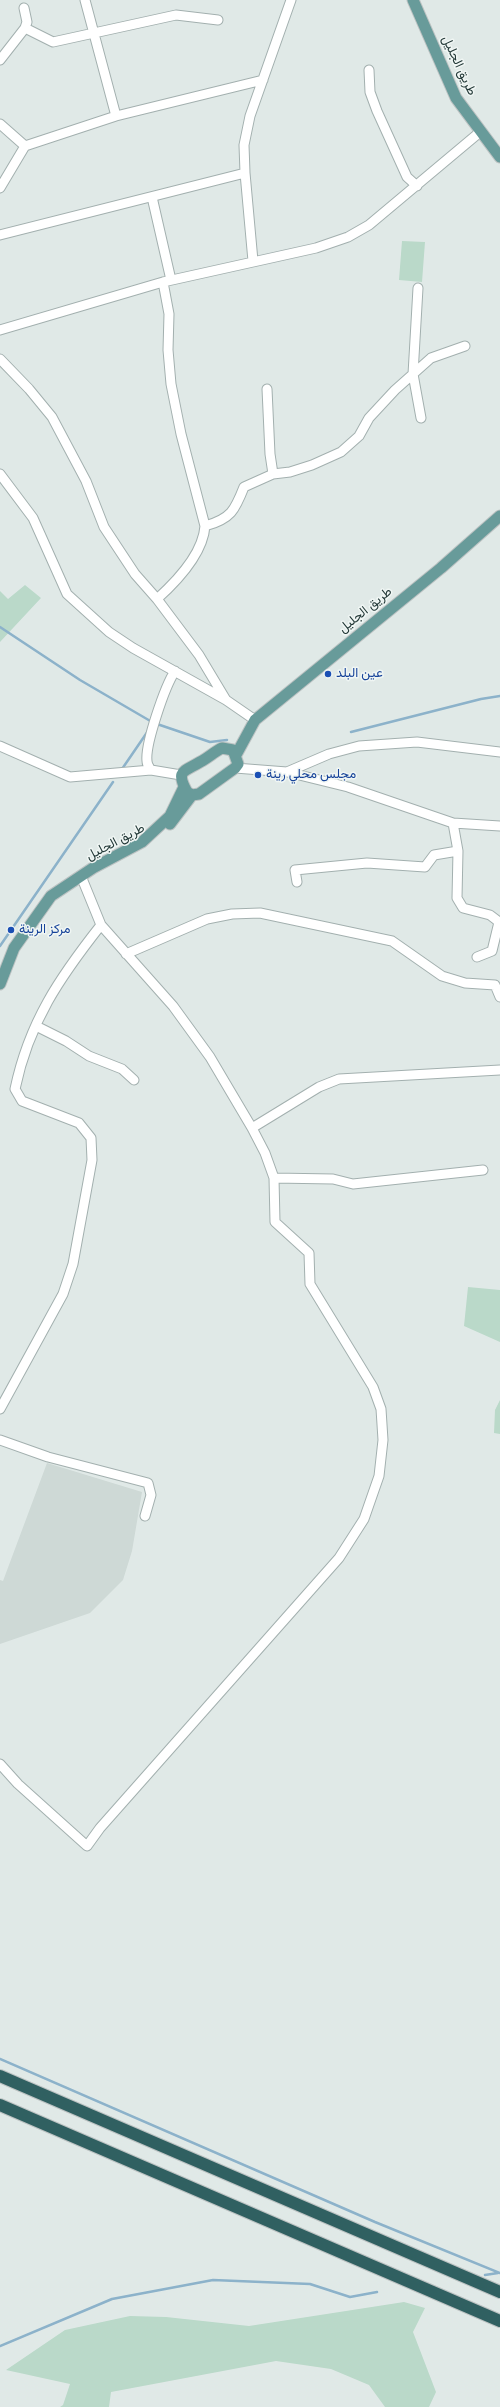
<!DOCTYPE html>
<html>
<head>
<meta charset="utf-8">
<style>
	body { margin:0 }
	canvas { display:block; background:#e0e9e7 }
</style>
</head>
<body>
<canvas width="500" height="2407"></canvas>
<script>
const ctx = document.querySelector('canvas').getContext('2d');
ctx.lineJoin = 'round';
function fill(path, color) { ctx.fillStyle = color; ctx.fill(path, 'evenodd'); }
function strokePath(path, color, width, dash) { ctx.strokeStyle = color; ctx.lineWidth = width; ctx.lineCap = dash ? 'butt' : 'round'; ctx.setLineDash(dash || []); ctx.stroke(path); }
function drawText(font, color, halo, rows, align = 'center') {
  ctx.font = font + ' Overpass,Vazirmatn,sans-serif'; ctx.lineWidth = 3; ctx.setLineDash([]); ctx.textBaseline = 'middle'; ctx.strokeStyle = halo; ctx.fillStyle = color; for (const [text, x, y, turn = 0] of rows) {
    ctx.save(); ctx.translate(x, y); ctx.rotate((+turn || 0) * Math.PI / 180); ctx.textAlign = isNaN(turn) ? turn : align; if (halo) ctx.strokeText(text, 0, 0); ctx.fillText(text, 0, 0); ctx.restore();
  }
}
fill(new Path2D(`
	M 47,1463 L 142,1492 L 132,1551 L 123,1580 L 90,1613 L 0,1644 L 0,1580 L 3,1581 Z`), '#ced9d6');
fill(new Path2D(`
	M 402,241 L 425,242 L 422,282 L 399,280 Z
	M 25,585 L 41,598 L 0,642 L 0,591 L 8,599 Z
	M 468,1287 L 500,1290 L 500,1342 L 464,1326 Z
	M 500,1400 L 500,1434 L 494,1433 L 495,1410 Z
	M 404,2302 L 425,2308 L 413,2332 L 436,2392 L 429,2407 L 385,2407 L 369,2385 L 331,2369 L 276,2361 L 111,2392 L 109,2407 L 60,2407 L 63,2405 L 70,2384 L 6,2370 L 65,2330 L 130,2316 L 166,2317 L 249,2326 Z`), '#bad9c9');
strokePath(new Path2D(`
	M 0,627 L 80,680 L 152,722
	M 157,724 L 210,742 L 227,740
	M 351,732 L 481,699 L 500,696
	M 122,769 L 148,731
	M 0,946 L 113,782
	M 0,2059 L 375,2222 L 500,2273
	M 485,2275 L 498,2273
	M 0,2346 L 112,2299 L 213,2280 L 310,2284 L 350,2297 L 377,2292`), '#8cb2ca', 2.5);
const minor = new Path2D(`
	M 85,0 L 116,116
	M 25,28 L 53,42 L 176,15 L 218,20
	M 0,60 L 25,28 L 27,22 L 24,8
	M 369,70 L 370,92 L 377,111 L 407,177 L 417,186
	M 0,124 L 25,146
	M 0,188 L 25,146 L 116,116 L 263,80
	M 152,197 L 171,280
	M 0,235 L 245,173
	M 253,261 L 245,173 L 244,145 L 250,116 L 291,0
	M 418,288 L 413,374 L 421,418
	M 0,330 L 163,282 L 316,248 L 348,237 L 369,225 L 480,132
	M 0,359 L 29,389 L 52,417 L 86,481 L 104,527 L 135,574 L 157,599 L 199,655 L 226,700
	M 267,389 L 270,454 L 273,474
	M 0,474 L 33,518 L 67,594 L 109,632 L 133,648 L 226,700 L 255,720
	M 205,526 C 231,519 235,510 244,487 L 273,474 L 290,472 L 312,465 L 341,452 L 359,436 L 369,418 L 395,390 L 431,358 L 465,346
	M 157,599 C 177,581 203,554 205,526 L 181,434 L 171,384 L 168,350 L 169,314 L 163,282
	M 0,746 L 70,777 L 151,770 L 181,775
	M 235,768 L 287,772 L 329,754 L 359,746 L 417,742 L 500,752
	M 151,770 C 149,767 147,765 147,761 C 145,744 165,686 175,671
	M 287,772 L 348,787 L 453,823 L 500,826
	M 453,823 L 458,851 L 457,898 L 463,908 L 490,915 L 499,922 L 492,951 L 477,957
	M 81,876 L 101,925 L 173,1006 L 210,1057 L 252,1128 L 319,1087 L 339,1079 L 500,1070
	M 297,882 L 295,870 L 367,863 L 425,867 L 434,855 L 458,851
	M 126,954 L 207,919 L 232,914 L 260,913 L 392,941 L 442,976 L 465,983 L 495,985 L 500,997
	M 36,1026 L 66,1041 L 89,1056 L 122,1069 L 134,1080
	M 252,1128 L 265,1153 L 274,1178 L 333,1179 L 353,1184 L 483,1170
	M 0,1409 L 63,1294 L 73,1264 L 92,1160 L 91,1138 L 79,1123 L 22,1101 L 15,1089 C 29,1022 60,977 101,925
	M 0,1440 L 48,1457 L 148,1483 L 151,1495 L 145,1516
	M 0,1764 L 18,1784 L 87,1846 L 100,1828 L 339,1558 L 364,1519 L 379,1476 L 383,1440 L 381,1409 L 373,1387 L 310,1284 L 309,1253 L 275,1222 L 274,1178`);
const major = new Path2D(`
	M 413,0 L 456,98 L 500,157
	M 222,748 L 233,750 L 238,764 L 235,768 L 199,794 L 192,795 L 187,792 C 175,770 184,772 200,762 C 208,758 214,752 222,748 Z
	M 236,755 L 255,720 L 441,568 L 500,516
	M 170,824 L 192,795
	M 0,984 L 14,948 L 51,896 L 93,868 L 142,842 L 170,816 L 184,787`);
const highway = new Path2D(`
	M 0,2076 L 500,2292
	M 0,2105 L 500,2321`);
strokePath(minor, '#a3b0af', 11);
strokePath(major, '#bdc3c3', 13);
strokePath(highway, '#bdc3c3', 14);
strokePath(minor, '#fff', 9);
strokePath(major, '#689b9a', 11);
strokePath(highway, '#306061', 12);
for (const [x, y, r, color] of [
	[328,674,4,"#1a4fb4"],
	[258,775,4,"#1a4fb4"],
	[11,930,4,"#1a4fb4"]
]) { const dot = new Path2D(); dot.arc(x, y, r, 0, 2 * Math.PI); ctx.fillStyle = color; ctx.fill(dot); strokePath(dot, '#f0f6f4', 1.5); }
drawText('13px', '#223837', '#f0f6f4', [
	["طريق الجليل",458,66,65],
	["طريق الجليل",366,611,-39],
	["طريق الجليل",116,843,-28]
]);
drawText('13px', '#164399', '#f0f6f4', [
	["عين البلد",336,674],
	["مجلس محلي رينة",266,775],
	["مركز الرينة",19,930]
], 'left');
</script>
</body>
</html>
